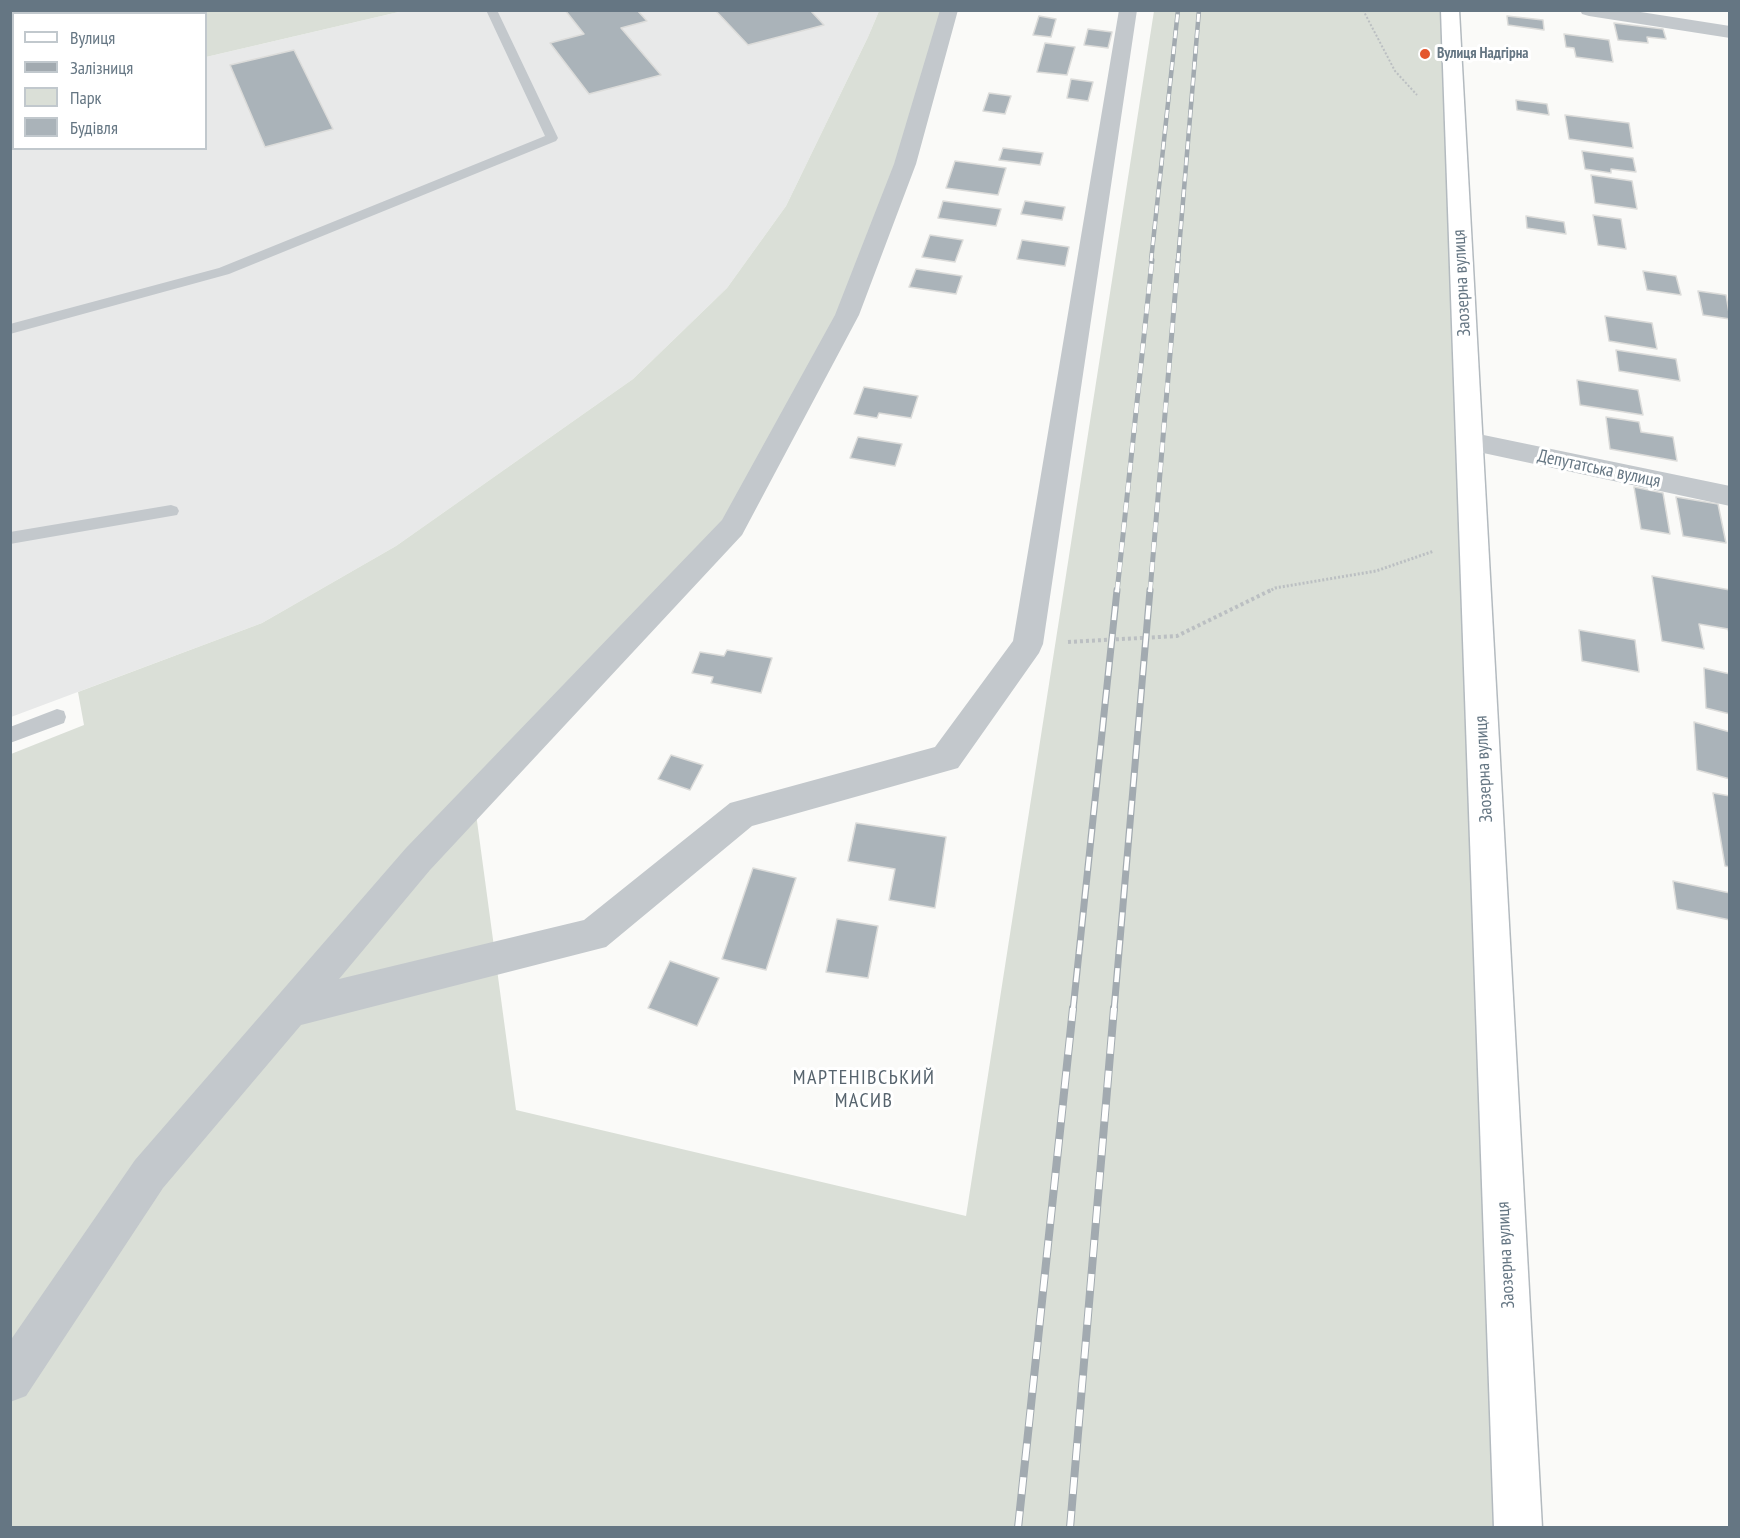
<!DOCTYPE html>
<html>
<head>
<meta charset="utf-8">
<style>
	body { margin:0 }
	#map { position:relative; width:1740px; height:1538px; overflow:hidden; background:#fafaf8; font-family:"PT Sans Narrow",sans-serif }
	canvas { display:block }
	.frame { position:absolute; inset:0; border:12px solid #657683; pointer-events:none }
	.legend { position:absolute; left:12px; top:12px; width:195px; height:138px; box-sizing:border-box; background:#fff; border:2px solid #c1c8cd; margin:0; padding:8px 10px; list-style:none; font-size:18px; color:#657683 }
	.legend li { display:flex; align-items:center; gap:12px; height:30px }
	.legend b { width:30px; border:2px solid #c1c8cd }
</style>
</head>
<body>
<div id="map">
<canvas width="1740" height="1538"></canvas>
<div class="frame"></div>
<ul class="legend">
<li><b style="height:8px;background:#fff"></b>Вулиця</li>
<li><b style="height:8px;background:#a2aab0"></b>Залізниця</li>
<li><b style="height:16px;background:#dadfd7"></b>Парк</li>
<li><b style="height:16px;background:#aab3b9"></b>Будівля</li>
</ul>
</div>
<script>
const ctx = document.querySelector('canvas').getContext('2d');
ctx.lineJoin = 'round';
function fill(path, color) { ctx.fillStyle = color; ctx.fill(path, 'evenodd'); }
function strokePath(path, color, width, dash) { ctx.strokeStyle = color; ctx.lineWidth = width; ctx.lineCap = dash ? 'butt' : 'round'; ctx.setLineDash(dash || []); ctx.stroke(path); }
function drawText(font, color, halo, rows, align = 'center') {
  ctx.font = font + ' "PT Sans Narrow",sans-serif'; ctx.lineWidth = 6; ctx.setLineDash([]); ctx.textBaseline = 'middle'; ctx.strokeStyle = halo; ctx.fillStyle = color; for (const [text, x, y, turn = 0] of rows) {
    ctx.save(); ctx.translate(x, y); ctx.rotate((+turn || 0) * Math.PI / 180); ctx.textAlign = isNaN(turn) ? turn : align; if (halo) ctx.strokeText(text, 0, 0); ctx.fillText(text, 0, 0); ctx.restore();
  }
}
fill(new Path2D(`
	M 403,11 L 879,11 L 868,37 L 786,206 L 727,288 L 633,379 L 396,546 L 262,623 L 11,717 L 11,103 L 13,102 L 14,148 L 206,148 L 206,57 Z`), '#e8e9e9');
fill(new Path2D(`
	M 10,11 L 11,10 L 403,11 L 206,57 L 206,14 L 14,14 L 14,102 L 11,103 Z
	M 879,11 L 942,11 L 897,163 L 837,314 L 722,523 L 472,784 L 516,1110 L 966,1216 L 1154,11 L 1450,11 L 1518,1527 L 11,1528 L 11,754 L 84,725 L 78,692 L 262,623 L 396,546 L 633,379 L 727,288 L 786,206 L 868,37 Z`), '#dadfd7');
const building = new Path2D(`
	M 565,10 L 637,10 L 647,21 L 621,28 L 661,75 L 589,94 L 550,43 L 584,34 Z
	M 715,10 L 810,10 L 824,25 L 748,45 Z
	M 1039,16 L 1056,19 L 1051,37 L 1033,35 Z
	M 1507,16 L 1543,20 L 1544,30 L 1508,25 Z
	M 1614,23 L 1663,29 L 1666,39 L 1647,37 L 1648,43 L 1618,40 Z
	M 1088,29 L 1112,32 L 1108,48 L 1084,45 Z
	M 1564,34 L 1609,40 L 1613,62 L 1576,57 L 1574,48 L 1566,47 Z
	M 1045,43 L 1075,47 L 1067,75 L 1037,72 Z
	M 294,50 L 333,129 L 265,147 L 230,65 Z
	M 1071,79 L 1093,82 L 1088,101 L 1067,98 Z
	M 989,93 L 1011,96 L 1005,114 L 983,111 Z
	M 1516,100 L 1547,104 L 1549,115 L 1517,110 Z
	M 1565,115 L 1629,123 L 1633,148 L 1569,139 Z
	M 1003,148 L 1043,153 L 1040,165 L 999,160 Z
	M 1582,151 L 1633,158 L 1636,172 L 1611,169 L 1611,173 L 1585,169 Z
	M 955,161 L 1006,168 L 998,195 L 946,188 Z
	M 1591,175 L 1632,181 L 1637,209 L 1595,203 Z
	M 943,201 L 1001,209 L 996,226 L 938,218 Z
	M 1025,201 L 1065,207 L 1062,220 L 1021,214 Z
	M 1593,215 L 1621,219 L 1626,249 L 1598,245 Z
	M 1526,216 L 1564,222 L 1566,234 L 1527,228 Z
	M 930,235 L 963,240 L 955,262 L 922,257 Z
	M 1022,240 L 1069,247 L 1065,266 L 1017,259 Z
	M 916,269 L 962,276 L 956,294 L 909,287 Z
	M 1643,271 L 1676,276 L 1681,295 L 1647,290 Z
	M 1698,291 L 1726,295 L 1730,319 L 1703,315 Z
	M 1605,316 L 1652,323 L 1657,349 L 1609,341 Z
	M 1616,350 L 1676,359 L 1680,381 L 1619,371 Z
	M 1577,380 L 1638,390 L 1643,415 L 1580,405 Z
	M 864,387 L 918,396 L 911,418 L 879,413 L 877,418 L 854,414 Z
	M 1606,417 L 1639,422 L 1641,432 L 1673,437 L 1677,461 L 1610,449 Z
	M 858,437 L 902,444 L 895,466 L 850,458 Z
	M 1634,487 L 1663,493 L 1670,534 L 1641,529 Z
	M 1676,497 L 1718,504 L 1726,543 L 1683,536 Z
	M 1652,576 L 1730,590 L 1730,637 L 1728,629 L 1699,624 L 1704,649 L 1662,641 Z
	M 1579,630 L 1635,640 L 1639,672 L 1582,661 Z
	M 727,650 L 772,658 L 761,693 L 711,683 L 713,677 L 692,673 L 700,652 L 724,656 Z
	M 1704,668 L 1730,674 L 1730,714 L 1706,708 Z
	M 1694,722 L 1730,732 L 1730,779 L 1697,770 Z
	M 671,755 L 703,765 L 690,790 L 658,779 Z
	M 1713,793 L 1730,796 L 1730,867 L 1725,866 Z
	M 856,823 L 946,837 L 935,908 L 889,900 L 895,869 L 848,861 Z
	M 753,868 L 796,878 L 766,970 L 722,959 Z
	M 1673,881 L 1730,893 L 1730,920 L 1677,909 Z
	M 837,919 L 878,926 L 868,978 L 826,972 Z
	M 670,961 L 719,978 L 697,1026 L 648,1008 Z`);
fill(building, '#aab3b9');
strokePath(building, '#dcdcda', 1.5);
const secondary = new Path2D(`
	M 1441,10 L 1459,10 L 1542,1528 L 1494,1528 Z`);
strokePath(secondary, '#b3babf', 3);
strokePath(new Path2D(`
	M 1363,10 L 1395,71 L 1417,95`), '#bbbfc2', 2, [2, 2]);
strokePath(new Path2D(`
	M 1268,592 L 1275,588 L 1376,571 L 1434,551`), '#bbbfc2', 3, [2, 2]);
strokePath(new Path2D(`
	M 1068,642 L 1177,636 L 1271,590`), '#bbbfc2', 4, [3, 3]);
fill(new Path2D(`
	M 486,10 L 497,10 L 558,138 L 556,141 L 229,274 L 10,334 L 10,324 L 219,268 L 545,136 Z
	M 171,505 L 177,507 L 179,511 L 177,515 L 10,544 L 10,532 Z
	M 57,709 L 64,711 L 66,717 L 64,723 L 10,743 L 10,727 Z`), '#c3c8cc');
fill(new Path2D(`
	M 940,10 L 958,10 L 916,164 L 859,315 L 742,535 L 430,870 L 339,979 L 584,920 L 730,803 L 935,747 L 1013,641 L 1119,10 L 1137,10 L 1043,644 L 1039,653 L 958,768 L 752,826 L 606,947 L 301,1025 L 163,1188 L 26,1396 L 10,1402 L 10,1341 L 135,1160 L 406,848 L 722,520 L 835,315 L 894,164 Z
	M 1580,10 L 1628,10 L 1730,26 L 1730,38 L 1589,16 L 1582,14 Z
	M 1469,432 L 1730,486 L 1730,506 L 1460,448 L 1456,441 L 1460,434 Z`), '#c3c8cc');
fill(secondary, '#fff');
const railFar3 = new Path2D(`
	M 1151,261 L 1178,10
	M 1178,261 L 1199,10`);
const railFar2 = new Path2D(`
	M 1117,592 L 1152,260
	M 1150,592 L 1178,260`);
const railFar1 = new Path2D(`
	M 1073,1010 L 1117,590
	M 1114,1010 L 1150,590`);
const rail = new Path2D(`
	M 1018,1528 L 1073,1008
	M 1070,1528 L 1114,1008`);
strokePath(railFar3, '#a2aab0', 4.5);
strokePath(railFar2, '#a2aab0', 5);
strokePath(railFar1, '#a2aab0', 7);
strokePath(rail, '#a2aab0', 8);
strokePath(railFar3, '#fff', 3, [8]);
strokePath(railFar2, '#fff', 4, [10]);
strokePath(railFar1, '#fff', 4.5, [14]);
strokePath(rail, '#fff', 6, [17]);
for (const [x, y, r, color] of [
	[1425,54,6,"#e4572e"]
]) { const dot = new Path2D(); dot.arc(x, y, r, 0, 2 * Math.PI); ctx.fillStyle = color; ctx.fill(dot); strokePath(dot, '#fff', 2); }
drawText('bold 15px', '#657683', '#fff', [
	["Вулиця Надгірна",1437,54]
], 'left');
drawText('18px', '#657683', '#fff', [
	["Заозерна вулиця",1462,283,-93],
	["Депутатська вулиця",1599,469,12],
	["Заозерна вулиця",1484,769,-93],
	["Заозерна вулиця",1506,1255,-93]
]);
ctx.letterSpacing = '1.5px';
drawText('20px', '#57646e', '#fff', [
	["МАРТЕНІВСЬКИЙ",864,1078],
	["МАСИВ",864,1101]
]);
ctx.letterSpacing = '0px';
</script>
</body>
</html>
